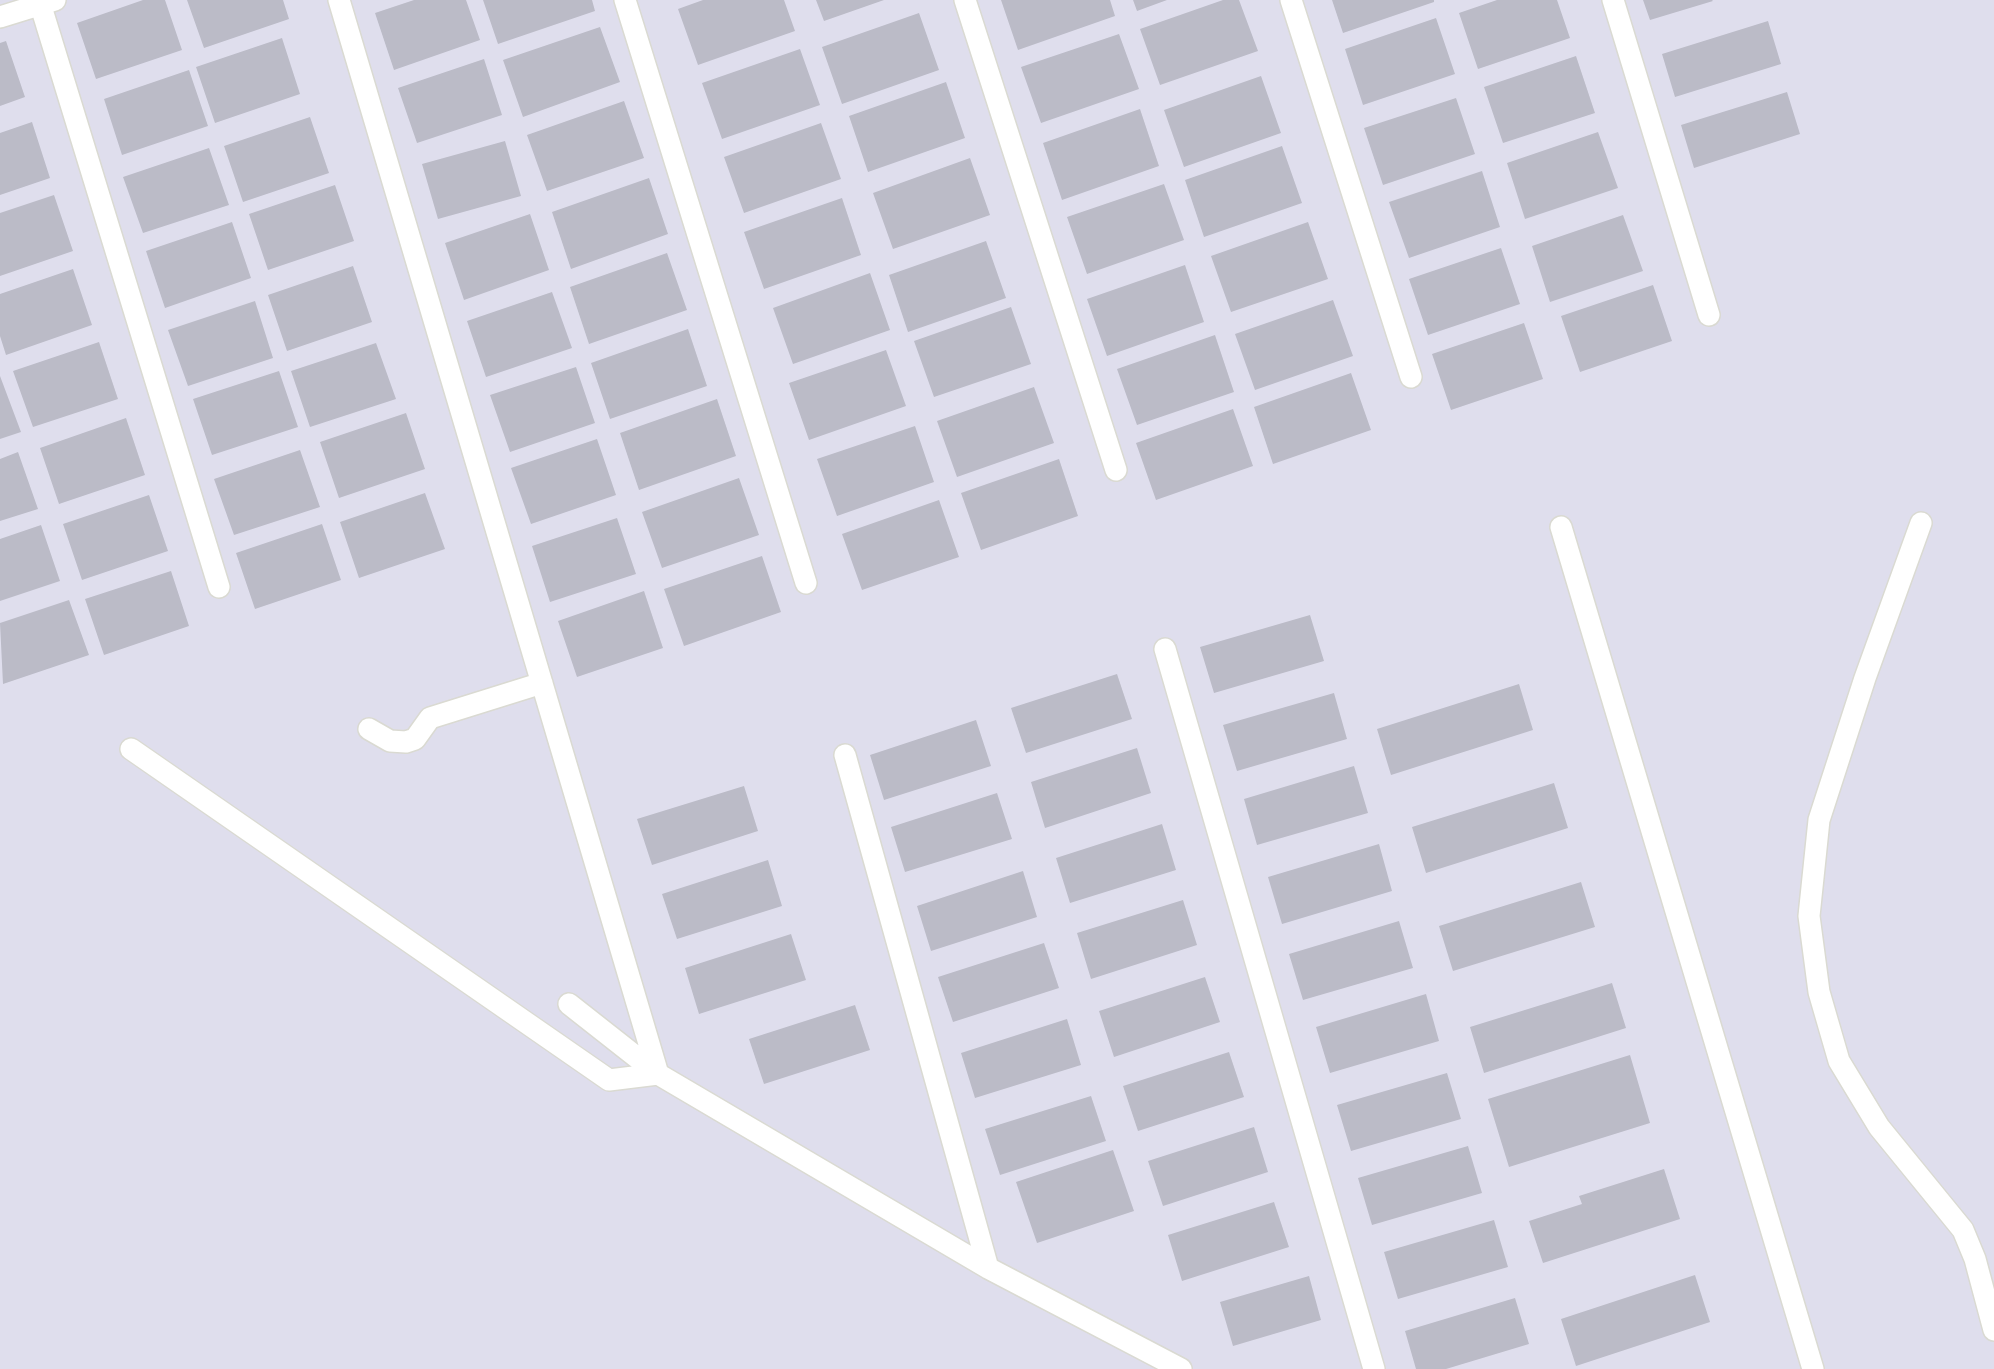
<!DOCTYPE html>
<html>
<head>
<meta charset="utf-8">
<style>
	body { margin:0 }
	canvas { display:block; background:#dfdeed }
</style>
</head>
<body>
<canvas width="1994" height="1369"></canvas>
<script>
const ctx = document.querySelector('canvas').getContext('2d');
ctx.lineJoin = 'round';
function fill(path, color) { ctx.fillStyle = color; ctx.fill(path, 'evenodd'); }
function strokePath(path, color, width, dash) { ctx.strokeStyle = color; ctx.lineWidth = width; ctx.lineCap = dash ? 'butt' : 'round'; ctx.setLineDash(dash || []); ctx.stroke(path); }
fill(new Path2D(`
	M 143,0 L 165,0 L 182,50 L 96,79 L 77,23 Z
	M 187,0 L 283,0 L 289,19 L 204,48 Z
	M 414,0 L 466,0 L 480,40 L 394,70 L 375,13 Z
	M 483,0 L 592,0 L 595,11 L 498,44 Z
	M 703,0 L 784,0 L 795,31 L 698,65 L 678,9 Z
	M 816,0 L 884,0 L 824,21 Z
	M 1001,0 L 1110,0 L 1115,16 L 1018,50 Z
	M 1133,0 L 1167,0 L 1137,11 Z
	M 1223,0 L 1239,0 L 1258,51 L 1160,85 L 1140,29 Z
	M 1332,0 L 1434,0 L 1434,2 L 1343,33 Z
	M 1497,0 L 1557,0 L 1570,38 L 1478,69 L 1459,13 Z
	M 1643,0 L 1712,0 L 1713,1 L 1650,20 Z
	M 919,13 L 939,70 L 842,104 L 822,47 Z
	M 1436,18 L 1455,74 L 1363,105 L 1345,49 Z
	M 1768,21 L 1781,64 L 1675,97 L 1662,54 Z
	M 600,27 L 620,82 L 523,117 L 503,60 Z
	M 1119,34 L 1139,89 L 1041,123 L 1021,67 Z
	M 282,38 L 300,94 L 215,123 L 196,67 Z
	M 6,41 L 25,97 L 0,106 L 0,43 Z
	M 800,49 L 820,105 L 722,139 L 702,83 Z
	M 1576,56 L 1595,113 L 1503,143 L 1484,87 Z
	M 484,59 L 502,115 L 417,143 L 398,88 Z
	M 189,70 L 208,126 L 122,155 L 104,99 Z
	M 1261,76 L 1281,133 L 1184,167 L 1164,110 Z
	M 946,82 L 965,138 L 868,172 L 849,116 Z
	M 1787,92 L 1800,134 L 1694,168 L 1681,125 Z
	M 1456,98 L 1475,154 L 1383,185 L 1364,128 Z
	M 624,101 L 644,158 L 547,191 L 527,135 Z
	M 1140,109 L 1159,166 L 1062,200 L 1043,143 Z
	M 310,117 L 329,173 L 243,202 L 224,146 Z
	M 32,122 L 50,178 L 0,195 L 0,133 Z
	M 821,123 L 841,179 L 744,213 L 724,157 Z
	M 1598,132 L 1618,188 L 1525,219 L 1507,163 Z
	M 505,141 L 521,196 L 438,219 L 422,164 Z
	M 1282,146 L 1302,203 L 1204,237 L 1185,180 Z
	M 209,148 L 229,205 L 143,233 L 123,177 Z
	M 970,158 L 990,215 L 893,249 L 873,193 Z
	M 1482,171 L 1500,227 L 1409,258 L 1389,202 Z
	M 649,178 L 668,234 L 571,269 L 552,212 Z
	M 1164,184 L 1184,240 L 1087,274 L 1067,217 Z
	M 335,185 L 354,241 L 268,270 L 249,214 Z
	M 54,195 L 73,251 L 0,276 L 0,213 Z
	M 842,198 L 861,255 L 764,289 L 744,232 Z
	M 530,214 L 549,270 L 464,300 L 445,243 Z
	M 1623,215 L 1643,271 L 1550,302 L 1532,246 Z
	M 232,222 L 251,278 L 165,308 L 146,251 Z
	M 1308,222 L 1328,279 L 1231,312 L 1211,256 Z
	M 986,241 L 1006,298 L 908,332 L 889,275 Z
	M 1501,248 L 1520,304 L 1428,335 L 1409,279 Z
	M 667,253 L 687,310 L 589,344 L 570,287 Z
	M 1185,265 L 1204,322 L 1107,356 L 1087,299 Z
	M 353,266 L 372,322 L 287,351 L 268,295 Z
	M 73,269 L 92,325 L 6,355 L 0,336 L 0,294 Z
	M 870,273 L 890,330 L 793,364 L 773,308 Z
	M 1653,285 L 1672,341 L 1580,372 L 1561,316 Z
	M 552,292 L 572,348 L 486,377 L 467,321 Z
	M 1333,300 L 1353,356 L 1255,390 L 1235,334 Z
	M 255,301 L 273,358 L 188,386 L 168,330 Z
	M 1011,307 L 1031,364 L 934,397 L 914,341 Z
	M 1524,323 L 1543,379 L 1451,410 L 1432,354 Z
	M 688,329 L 707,386 L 610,419 L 591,363 Z
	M 1215,335 L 1234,392 L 1137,425 L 1117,369 Z
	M 99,342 L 118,399 L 33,427 L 13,371 Z
	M 376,343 L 396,399 L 310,427 L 291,371 Z
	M 886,350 L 906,406 L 809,440 L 789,383 Z
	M 576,367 L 595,423 L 510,452 L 490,395 Z
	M 279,371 L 298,427 L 212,455 L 193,399 Z
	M 1351,373 L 1371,430 L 1273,464 L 1254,407 Z
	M 0,376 L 21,432 L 0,439 Z
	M 1034,387 L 1054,443 L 957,477 L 937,421 Z
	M 717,399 L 736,456 L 639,490 L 620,433 Z
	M 1233,409 L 1253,466 L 1156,500 L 1136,443 Z
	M 406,413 L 425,469 L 339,498 L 320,442 Z
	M 126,418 L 145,475 L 59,504 L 40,448 Z
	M 915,426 L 934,482 L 837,516 L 817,459 Z
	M 597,439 L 616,495 L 531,524 L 511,468 Z
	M 300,450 L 320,507 L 234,535 L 214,479 Z
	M 18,452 L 38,509 L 0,521 L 0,459 Z
	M 1059,459 L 1078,516 L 981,550 L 961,493 Z
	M 739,478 L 759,535 L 662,568 L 642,512 Z
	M 425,493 L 445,549 L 359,578 L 340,522 Z
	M 149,495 L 168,551 L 82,580 L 63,524 Z
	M 939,500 L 959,557 L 862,590 L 842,534 Z
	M 617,518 L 636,574 L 550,602 L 532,546 Z
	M 322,524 L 341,580 L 255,609 L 236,553 Z
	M 41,525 L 60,581 L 0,601 L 0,539 Z
	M 762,556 L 781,612 L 684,646 L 664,589 Z
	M 171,571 L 189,626 L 104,655 L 85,599 Z
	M 644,591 L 663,648 L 577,677 L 558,621 Z
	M 69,600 L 89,655 L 3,684 L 0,623 Z
	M 1310,615 L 1324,661 L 1214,693 L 1200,647 Z
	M 1117,674 L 1132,719 L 1026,753 L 1011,708 Z
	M 1519,684 L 1533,730 L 1391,775 L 1377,729 Z
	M 1334,693 L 1347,739 L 1237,771 L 1223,725 Z
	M 976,720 L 991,766 L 884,800 L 870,755 Z
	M 1137,748 L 1151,793 L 1045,828 L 1031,782 Z
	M 1354,766 L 1368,813 L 1257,845 L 1244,799 Z
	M 1554,783 L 1568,828 L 1426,873 L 1412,827 Z
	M 744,786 L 758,831 L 652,865 L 637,819 Z
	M 997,793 L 1012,839 L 905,872 L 891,827 Z
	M 1162,824 L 1176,870 L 1070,903 L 1056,858 Z
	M 1379,844 L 1392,891 L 1282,924 L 1268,877 Z
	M 768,860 L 782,906 L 677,939 L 662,894 Z
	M 1023,871 L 1037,917 L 931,951 L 917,906 Z
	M 1581,882 L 1595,927 L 1453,971 L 1439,926 Z
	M 1183,900 L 1197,945 L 1091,979 L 1077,933 Z
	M 1399,921 L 1413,968 L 1303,1000 L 1289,954 Z
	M 791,934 L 806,980 L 699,1014 L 685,968 Z
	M 1044,943 L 1059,988 L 953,1022 L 938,977 Z
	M 1205,977 L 1220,1022 L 1114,1057 L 1099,1011 Z
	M 1612,983 L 1626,1028 L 1484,1073 L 1470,1027 Z
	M 1426,994 L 1439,1041 L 1330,1073 L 1316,1027 Z
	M 855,1005 L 870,1050 L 764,1084 L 749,1039 Z
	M 1067,1019 L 1081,1065 L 975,1098 L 961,1053 Z
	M 1229,1052 L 1244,1097 L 1138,1131 L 1123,1086 Z
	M 1630,1055 L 1650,1123 L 1509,1167 L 1488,1099 Z
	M 1447,1073 L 1461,1119 L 1351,1151 L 1337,1105 Z
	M 1091,1096 L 1106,1141 L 1000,1175 L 985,1129 Z
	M 1254,1127 L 1268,1172 L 1163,1206 L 1148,1161 Z
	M 1468,1146 L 1482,1193 L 1372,1225 L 1358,1178 Z
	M 1113,1150 L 1134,1211 L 1037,1243 L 1016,1182 Z
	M 1664,1169 L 1680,1219 L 1543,1263 L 1529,1221 L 1582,1204 L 1579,1196 Z
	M 1274,1202 L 1289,1247 L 1182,1281 L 1168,1235 Z
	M 1494,1220 L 1508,1267 L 1398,1299 L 1384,1252 Z
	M 1695,1275 L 1710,1322 L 1576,1366 L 1561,1319 Z
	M 1309,1276 L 1321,1320 L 1233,1346 L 1220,1302 Z
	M 1515,1298 L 1529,1344 L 1446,1369 L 1416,1369 L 1405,1331 Z`), '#bbbbc7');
const street = new Path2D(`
	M 39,0 L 219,587
	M 339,0 L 658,1074 L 988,1268 L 1181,1369
	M 625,0 L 806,583
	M 965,0 L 1116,470
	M 1291,0 L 1411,377
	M 1613,0 L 1709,315
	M 0,17 L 55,0
	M 1921,523 L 1865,678 L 1819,820 L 1809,916 L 1819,992 L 1839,1061 L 1879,1127 L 1963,1230 L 1975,1259 L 1994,1330
	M 1561,527 L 1813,1369
	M 1165,649 L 1374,1369
	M 369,729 L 390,741 L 406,742 L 415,739 L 430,718 L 542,683
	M 131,749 L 609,1080 L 658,1074
	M 845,755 L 988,1268
	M 569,1004 L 658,1074`);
strokePath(street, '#dadad2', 24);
strokePath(street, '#fff', 21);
</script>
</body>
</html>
